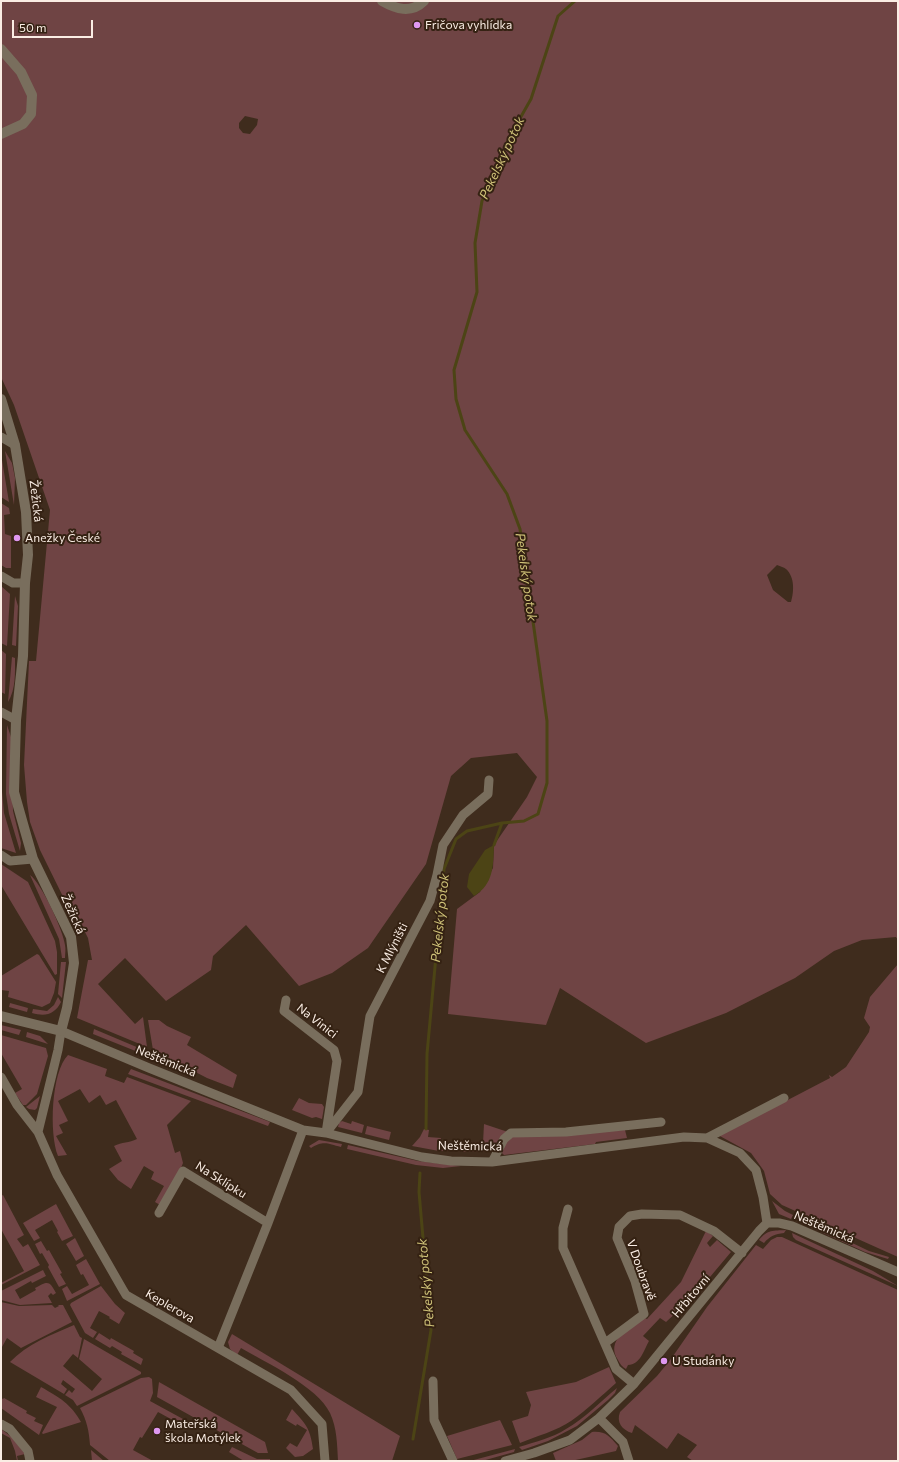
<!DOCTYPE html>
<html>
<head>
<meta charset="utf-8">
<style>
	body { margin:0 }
	#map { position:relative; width:899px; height:1462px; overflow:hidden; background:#3f2c1d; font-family:Commissioner,sans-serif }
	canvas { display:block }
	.frame { position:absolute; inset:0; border:2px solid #faede4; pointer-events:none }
	.scale { position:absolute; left:12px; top:20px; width:81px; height:18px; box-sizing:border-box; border:2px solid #faede4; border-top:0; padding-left:5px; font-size:12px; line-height:14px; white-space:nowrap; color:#faede4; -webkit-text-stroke:3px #352213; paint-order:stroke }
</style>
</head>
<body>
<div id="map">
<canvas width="899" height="1462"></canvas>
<div class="frame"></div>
<div class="scale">50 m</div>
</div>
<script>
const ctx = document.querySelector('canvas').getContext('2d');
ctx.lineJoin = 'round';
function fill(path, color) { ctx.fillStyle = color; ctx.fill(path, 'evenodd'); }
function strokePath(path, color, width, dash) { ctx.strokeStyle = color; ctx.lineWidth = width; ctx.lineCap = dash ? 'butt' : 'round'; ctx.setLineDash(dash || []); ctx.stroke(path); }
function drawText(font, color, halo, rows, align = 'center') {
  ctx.font = font + ' Commissioner,sans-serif'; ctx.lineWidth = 4; ctx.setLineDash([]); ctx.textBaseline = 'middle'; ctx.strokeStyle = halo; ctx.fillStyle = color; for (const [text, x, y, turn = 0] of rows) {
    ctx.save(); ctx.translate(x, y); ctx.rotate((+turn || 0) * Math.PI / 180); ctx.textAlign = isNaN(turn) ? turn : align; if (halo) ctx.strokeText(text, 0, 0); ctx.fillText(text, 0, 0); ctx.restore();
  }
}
fill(new Path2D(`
	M 1,1 L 898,1 L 898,940 L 896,937 L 862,940 L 834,951 L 795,978 L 726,1013 L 646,1043 L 560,988 L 546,1025 L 448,1014 L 457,909 L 480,892 L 493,868 L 494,845 L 527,797 L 537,777 L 517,753 L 471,758 L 451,776 L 426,864 L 368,948 L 332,973 L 299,986 L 246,925 L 213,956 L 211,970 L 166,1001 L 125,958 L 98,984 L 135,1024 L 143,1017 L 147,1047 L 77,1018 L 88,960 L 92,960 L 88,938 L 82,926 L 78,927 L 40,850 L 30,822 L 27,802 L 24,765 L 29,661 L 36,661 L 50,510 L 14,405 L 1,377 ZM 245,116 L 258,119 L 257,125 L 250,134 L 243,133 L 239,128 L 239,123 ZM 777,565 C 779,566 784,567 786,569 C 795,577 794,592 791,602 L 788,602 L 773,590 L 767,575 Z
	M 5,451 L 12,463 L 15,478 L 14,505 Z
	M 1,454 L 9,502 L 1,497 Z
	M 1,503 L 9,508 L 10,514 L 4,515 L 5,534 L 11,536 L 11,568 L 6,568 L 1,565 Z
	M 1,586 L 10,594 L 7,646 L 1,643 Z
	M 15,596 L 18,606 L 16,646 L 12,645 Z
	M 1,650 L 6,654 L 5,694 L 1,692 Z
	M 12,657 L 15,658 C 15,673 16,689 8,702 Z
	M 7,725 L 11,737 L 13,811 L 21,843 L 20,851 L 9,814 L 6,794 Z
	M 1,781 L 4,813 L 16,853 L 1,848 Z
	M 1,864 L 28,882 L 55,941 L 57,952 L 57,974 L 55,975 L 1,885 Z
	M 30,875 C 42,884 63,930 65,945 C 66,949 65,954 65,958 L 62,958 L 59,939 Z
	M 37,954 L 39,955 L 56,982 L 54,993 L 50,1003 L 42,1007 L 8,997 L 9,991 L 1,990 L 1,976 Z
	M 61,962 L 66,962 L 62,998 L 58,994 Z
	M 898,964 L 898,1257 L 782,1205 L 770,1194 L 764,1171 L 751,1153 L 718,1135 L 759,1115 L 830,1078 L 829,1075 L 832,1077 L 846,1067 L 869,1032 L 870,1027 L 864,1018 L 870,997 Z
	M 58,997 L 61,1002 C 55,1014 46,1017 32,1013 L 33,1009 L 47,1011 L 54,1005 Z
	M 10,1003 L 28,1008 L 27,1012 L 9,1007 Z
	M 148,1020 L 159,1020 L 167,1026 L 191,1037 L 187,1045 L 237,1075 L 233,1088 L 207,1078 L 153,1050 Z
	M 1,1025 L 21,1030 L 19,1035 L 1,1030 Z
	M 94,1029 L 146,1051 L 143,1054 L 93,1034 Z
	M 27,1032 L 40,1036 L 48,1044 L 26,1037 Z
	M 1,1035 L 46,1048 L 48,1056 L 37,1094 L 26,1105 L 23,1105 L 15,1093 L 22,1089 L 1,1053 Z
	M 68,1055 L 107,1069 L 105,1076 L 124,1083 L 127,1077 L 191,1101 L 167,1125 L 175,1153 L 180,1151 L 183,1163 L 181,1168 L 160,1205 L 155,1202 L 164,1186 L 151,1179 L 154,1172 L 144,1166 L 131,1189 L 118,1180 L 109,1169 L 122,1161 L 114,1146 C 122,1142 129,1143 137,1139 L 116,1100 L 106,1105 L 100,1095 L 89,1103 L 80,1089 L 58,1101 L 68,1121 L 59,1125 L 63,1133 L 56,1136 L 67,1155 L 58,1156 C 49,1134 51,1072 68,1055 Z
	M 131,1069 L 270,1122 L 268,1126 L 128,1074 Z
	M 40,1096 L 37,1108 L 35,1110 L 29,1109 L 26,1107 Z
	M 299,1098 L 309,1103 L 322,1104 L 324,1107 L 322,1119 L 316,1117 L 312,1118 L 292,1110 Z
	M 342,1121 L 351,1124 L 352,1121 L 364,1125 L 362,1133 L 338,1127 L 339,1123 Z
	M 484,1124 L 508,1132 L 493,1152 L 461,1152 L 462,1141 L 483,1143 Z
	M 367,1126 L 391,1132 L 389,1140 L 365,1134 Z
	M 424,1129 L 429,1130 L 428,1137 L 441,1138 L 439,1151 L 412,1146 L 420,1137 Z
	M 625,1130 L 627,1138 L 596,1142 L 595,1144 L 504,1155 L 501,1152 L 506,1141 L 512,1136 Z
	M 319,1140 L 342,1144 L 341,1147 C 328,1144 324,1140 311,1148 L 309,1146 Z
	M 442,1141 L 450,1143 L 450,1151 L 441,1151 Z
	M 348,1145 L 418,1161 L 461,1166 L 443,1168 L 416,1165 L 347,1149 Z
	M 3,1195 L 24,1235 L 17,1239 L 23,1247 L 28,1244 L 40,1265 L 1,1285 L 1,1283 L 24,1271 L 1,1229 L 1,1196 Z
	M 772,1201 L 785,1211 L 793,1215 L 791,1219 L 779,1214 Z
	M 56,1204 L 73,1236 L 62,1241 L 57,1232 L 58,1231 L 52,1220 L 35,1230 L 40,1238 L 34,1241 L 23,1223 Z
	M 800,1218 L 869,1251 L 889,1257 L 888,1259 L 865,1252 L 799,1222 Z
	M 786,1230 L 784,1233 C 775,1234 770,1236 764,1243 L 759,1240 C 768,1229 773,1231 786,1230 Z
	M 706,1231 L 713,1236 L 707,1243 L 710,1247 L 717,1240 L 731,1252 L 694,1296 L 666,1322 L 660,1318 L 643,1336 L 649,1341 C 644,1350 640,1365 628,1365 L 626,1369 C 622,1367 620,1364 618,1360 C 605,1341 629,1327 641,1316 L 647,1319 L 681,1282 Z
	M 792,1233 L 873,1271 L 898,1286 L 796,1240 L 793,1237 Z
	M 777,1237 L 782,1237 L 898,1290 L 898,1461 L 693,1461 L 687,1457 L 697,1445 L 678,1433 L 667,1449 L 635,1425 L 632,1433 C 622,1430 616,1422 620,1412 L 657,1376 L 671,1359 L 707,1307 L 756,1245 L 763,1249 L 771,1240 Z
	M 75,1238 L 84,1256 L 76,1261 L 66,1244 Z
	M 41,1241 L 47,1251 L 49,1250 L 62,1273 L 60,1274 L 66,1284 L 59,1287 L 48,1267 L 49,1265 L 42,1253 L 40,1254 L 35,1244 Z
	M 86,1259 L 100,1284 L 67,1301 L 62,1289 L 67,1286 L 72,1294 L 89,1285 L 83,1274 L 81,1275 L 76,1265 Z
	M 43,1270 L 46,1276 L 32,1283 L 31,1281 L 15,1290 L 20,1299 L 36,1290 L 35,1288 C 48,1281 49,1280 56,1293 L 53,1295 L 51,1293 L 48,1296 L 52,1303 L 20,1305 L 1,1300 L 1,1291 Z
	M 101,1286 L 115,1304 L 125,1313 L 119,1324 L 109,1318 L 110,1317 L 99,1311 L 90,1328 L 97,1332 L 93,1338 L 85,1333 L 70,1305 L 71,1303 Z
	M 1,1302 L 19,1306 L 52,1305 L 55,1308 L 59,1306 L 58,1305 L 63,1305 L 72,1322 L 21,1348 L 7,1338 L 2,1347 Z
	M 74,1325 L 80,1337 L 82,1338 L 78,1358 L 73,1354 L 63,1366 L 92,1391 L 102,1379 L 79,1359 L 84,1339 L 141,1372 L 141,1374 L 77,1406 L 73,1400 L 65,1395 L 69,1390 L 72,1393 L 75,1389 L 63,1380 L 61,1384 L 67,1389 L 64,1394 L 10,1362 C 27,1344 51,1335 74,1325 Z
	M 99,1333 L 110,1340 L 111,1338 L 134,1351 L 133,1353 L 143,1359 L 141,1365 L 121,1354 L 122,1352 L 112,1346 L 110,1348 L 95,1339 Z
	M 232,1334 L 400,1436 L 392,1461 L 338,1461 C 337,1444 337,1428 330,1413 C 318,1387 265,1362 241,1348 L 237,1355 L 230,1349 L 228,1342 Z
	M 609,1367 L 616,1383 C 601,1396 587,1410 571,1421 C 556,1431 537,1436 520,1443 L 512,1421 L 528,1416 L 531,1405 L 526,1392 L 576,1382 Z
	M 149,1377 L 152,1379 L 153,1393 L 150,1401 L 183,1419 L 180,1424 L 158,1412 L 142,1438 L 140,1437 L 133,1450 L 153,1461 L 110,1461 L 90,1445 C 89,1431 87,1421 80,1408 L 141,1378 Z
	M 159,1382 L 265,1442 L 268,1453 L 258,1453 L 157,1397 Z
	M 41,1387 C 59,1397 71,1404 81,1422 L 43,1434 L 42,1433 L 57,1407 L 36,1397 Z
	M 617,1388 L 615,1393 L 608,1400 L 577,1426 L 548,1441 L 522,1450 L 519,1447 C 535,1442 552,1438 566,1429 C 585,1418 600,1402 617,1388 Z
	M 1,1398 L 3,1399 L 4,1398 L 27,1411 L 26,1413 L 36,1418 L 34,1421 L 43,1425 L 39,1435 L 1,1408 Z
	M 292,1409 C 306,1424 310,1428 313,1449 L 303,1456 L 295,1457 L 286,1448 L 290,1443 L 297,1447 L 307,1430 L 297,1424 L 296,1426 L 286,1420 Z
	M 500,1420 L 512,1445 L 457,1459 L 447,1436 Z
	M 1,1429 L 13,1438 L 25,1454 L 17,1456 L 18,1461 L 17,1461 L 15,1451 L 10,1438 L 1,1433 Z
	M 592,1432 C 606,1431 609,1436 618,1446 L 616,1451 L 571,1461 L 556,1461 L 553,1453 L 582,1440 Z
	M 232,1447 L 257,1459 L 270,1459 L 270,1461 L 244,1461 L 229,1452 Z
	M 515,1449 L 514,1452 L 482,1461 L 470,1461 Z
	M 91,1450 L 104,1461 L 92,1461 Z`), '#6f4444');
fill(new Path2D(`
	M 494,845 C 493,866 494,884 474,896 L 467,887 L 469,874 L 485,850 Z`), '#4c4415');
strokePath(new Path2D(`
	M 494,845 L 502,823
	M 426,1129 L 427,1054 L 444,869 L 456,839 L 467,831 L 502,823 L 524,821 L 538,814 L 547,783 L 547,721 L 520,529 L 507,494 L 465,430 L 456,399 L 454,370 L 477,292 L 475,243 L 482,201 L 510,136 L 531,99 L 558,16 L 575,1
	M 413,1439 L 431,1330 L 419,1192 L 420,1173`), '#4c4415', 3);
strokePath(new Path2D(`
	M 1,437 L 15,445
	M 1,576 L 13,583 L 25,583
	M 1,712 L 16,720
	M 1,855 L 10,861 L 33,859
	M 286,1000 L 284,1011 L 334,1050 L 337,1061 L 326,1133
	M 1,1077 L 17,1105 L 38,1132
	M 326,1133 L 358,1092 L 370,1016 L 430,901 L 437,875 L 443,845 L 463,815 L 488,794 L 489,780
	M 707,1138 L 784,1098
	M 492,1162 L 504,1139 L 511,1133 L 566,1132 L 661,1122
	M 568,1209 L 563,1228 L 563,1248 L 616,1369 L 634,1384
	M 159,1213 L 183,1171 L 268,1223
	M 767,1223 L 779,1223 L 792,1226 L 898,1272
	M 605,1343 L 644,1314 L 635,1281 L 617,1238 L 619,1227 L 630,1216 L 642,1214 L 680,1215 L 714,1231 L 742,1253
	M 218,1348 L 268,1223 L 303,1130
	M 433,1381 L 434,1420 L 453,1461
	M 599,1418 L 623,1442 L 629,1461
	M 1,1424 L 10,1429 L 28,1451 L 30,1461
	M 325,1461 L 322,1424 L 291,1390 L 126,1295 L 123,1290 L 57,1175 L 38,1132 L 58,1050 L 61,1031 L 149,1068 L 303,1130 L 326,1133 L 422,1157 L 451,1161 L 492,1162 L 684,1137 L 707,1138 L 740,1153 L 756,1170 L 763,1197 L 767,1223
	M 505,1461 L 534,1453 L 570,1440 L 599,1418 L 634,1384 L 759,1231 L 767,1223`), '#796e5d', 9);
strokePath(new Path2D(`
	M 382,1 C 396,9 411,14 424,1
	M 1,49 L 21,72 L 32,95 L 31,114 L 23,124 L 1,134
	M 1,399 L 15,445 L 26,512 L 28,555 L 25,583 L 23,656 L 16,720 L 14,792 L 33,859 L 71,937 L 74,963 L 67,1008 L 61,1031 L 1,1016`), '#796e5d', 10);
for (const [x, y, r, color] of [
	[417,25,4,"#df98f1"],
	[17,538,4,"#df98f1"],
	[664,1361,4,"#df98f1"],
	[157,1431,4,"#df98f1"]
]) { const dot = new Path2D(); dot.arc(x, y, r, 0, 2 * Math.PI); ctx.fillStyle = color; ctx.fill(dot); strokePath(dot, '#352213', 1.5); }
drawText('12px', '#faede4', '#352213', [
	["Fričova vyhlídka",425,25],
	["Anežky České",25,538],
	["U Studánky",672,1361],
	["Mateřská",165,1424],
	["škola Motýlek",165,1438]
], 'left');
drawText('12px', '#faede4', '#352213', [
	["Žežická",36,501,83],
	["Žežická",73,914,66],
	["K Mlýništi",392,948,-63],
	["Na Vinici",317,1021,38],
	["Neštěmická",166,1061,22],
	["Neštěmická",470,1146,1],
	["Na Sklípku",221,1180,32],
	["Neštěmická",824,1227,23],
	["V Doubravě",641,1270,70],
	["Hřbitovní",691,1296,-50],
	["Keplerova",170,1306,30]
]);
drawText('italic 13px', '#cfc278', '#352213', [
	["Pekelský potok",502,158,-65],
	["Pekelský potok",526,577,82],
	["Pekelský potok",440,918,-84],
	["Pekelský potok",426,1283,-95]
]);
</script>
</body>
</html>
